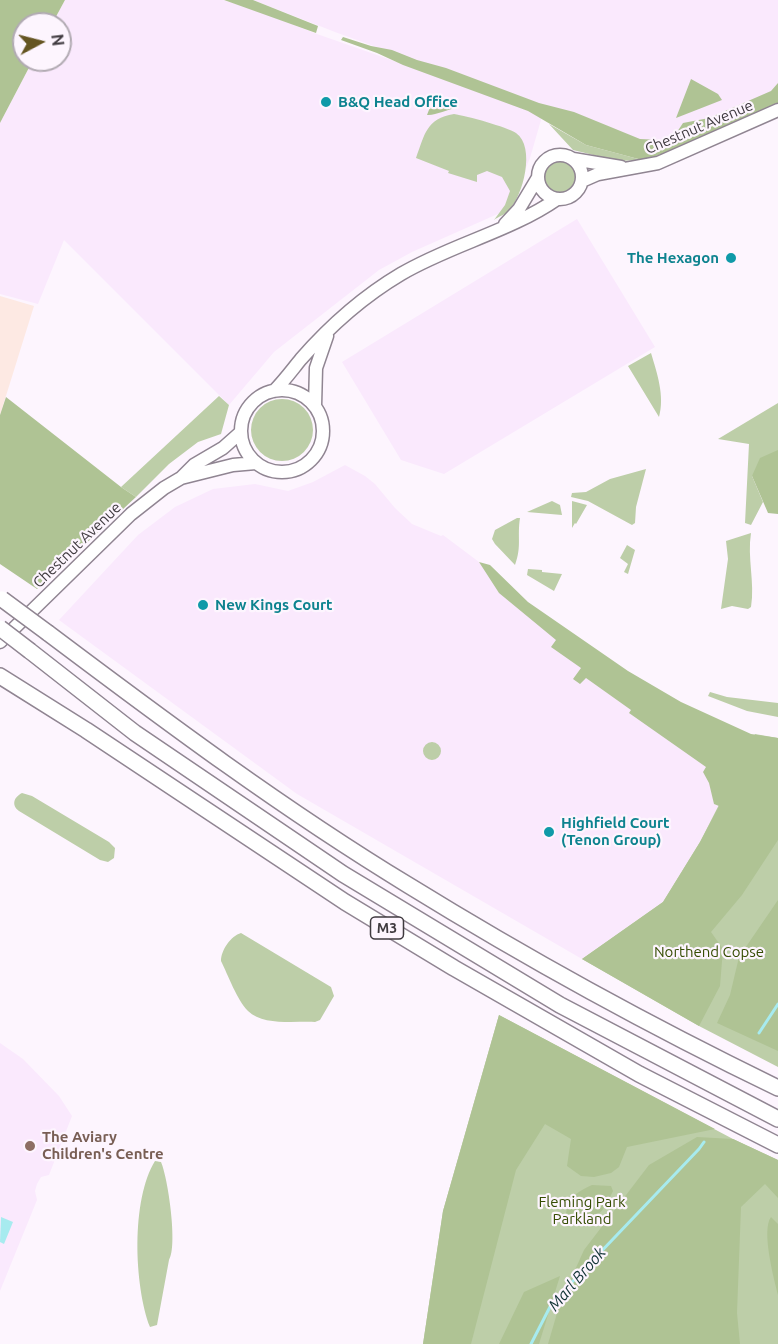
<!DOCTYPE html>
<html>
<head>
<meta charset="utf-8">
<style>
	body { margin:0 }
	#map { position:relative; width:778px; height:1344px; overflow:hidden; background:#fdf5fe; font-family:Ubuntu,sans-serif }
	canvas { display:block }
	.north { position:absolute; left:12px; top:12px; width:60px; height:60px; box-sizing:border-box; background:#fdf5fe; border:2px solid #b1aab2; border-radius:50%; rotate:83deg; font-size:16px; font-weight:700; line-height:24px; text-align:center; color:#3f3a3f }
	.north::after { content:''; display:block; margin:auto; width:21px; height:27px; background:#655522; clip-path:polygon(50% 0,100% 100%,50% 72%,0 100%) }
</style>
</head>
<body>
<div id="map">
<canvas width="778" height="1344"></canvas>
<div class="north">N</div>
</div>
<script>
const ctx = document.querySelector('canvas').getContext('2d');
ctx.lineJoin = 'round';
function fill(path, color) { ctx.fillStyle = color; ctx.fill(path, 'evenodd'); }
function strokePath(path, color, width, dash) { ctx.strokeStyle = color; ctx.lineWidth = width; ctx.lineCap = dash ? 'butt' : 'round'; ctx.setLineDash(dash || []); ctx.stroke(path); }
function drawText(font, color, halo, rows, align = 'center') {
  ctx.font = font + ' Ubuntu,sans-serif'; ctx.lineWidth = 4.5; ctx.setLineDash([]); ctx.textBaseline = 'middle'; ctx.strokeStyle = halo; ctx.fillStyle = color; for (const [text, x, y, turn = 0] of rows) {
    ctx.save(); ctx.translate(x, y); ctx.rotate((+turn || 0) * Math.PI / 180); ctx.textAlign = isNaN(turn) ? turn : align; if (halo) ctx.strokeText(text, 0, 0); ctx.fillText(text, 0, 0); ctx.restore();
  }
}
fill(new Path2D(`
	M 65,0 L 223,0 L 253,9 L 317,34 L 543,113 L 530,158 L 509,209 L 412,252 L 379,270 L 274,352 L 229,405 L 64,240 L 38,304 L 0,294 L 0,123 L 33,60 L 60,60 L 60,24 L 52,24 Z
	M 253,0 L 778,0 L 778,91 L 663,142 L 633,140 L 335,32 Z
	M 577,219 L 655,347 L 444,474 L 401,460 L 342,362 Z
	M 345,465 L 365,476 L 375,484 L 395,508 L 412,524 L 441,536 L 443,535 L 479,562 L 525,603 L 573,638 L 680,704 L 714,720 L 719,806 L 700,842 L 663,902 L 582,959 L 297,794 L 59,620 L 138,535 L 175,507 L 213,489 L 255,484 L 288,491 L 313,482 Z
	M 0,1043 L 23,1059 L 59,1096 L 72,1116 L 49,1175 L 41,1177 L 37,1184 L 35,1191 L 37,1200 L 0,1291 Z`), '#fae9fd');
fill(new Path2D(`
	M 0,296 L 34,306 L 0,415 Z`), '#fde9e3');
fill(new Path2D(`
	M 454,114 C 467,116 507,127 516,133 C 536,147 523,196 509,210 C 506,214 498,217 494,220 L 505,205 L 510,191 L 502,177 L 487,171 L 477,175 L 477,182 L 448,173 L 449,171 L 416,158 C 425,134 426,119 454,114 Z
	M 549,124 L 586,145 L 642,160 L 618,161 L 573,150 Z
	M544 177a16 16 0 1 1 32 0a16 16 0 1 1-32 0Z
	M 651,353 C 657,373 665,396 659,417 L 628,366 Z
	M 219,396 L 229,405 L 221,434 L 198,442 L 169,464 L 136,497 L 121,487 Z
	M251 430a31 31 0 1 1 62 0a31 31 0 1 1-62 0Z
	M 778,403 L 778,469 L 752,476 L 763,502 L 751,525 L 745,523 L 749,444 L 718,439 Z
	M 646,469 L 636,507 L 635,523 L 632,525 L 588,501 L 571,497 L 572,493 L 586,492 L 610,479 Z
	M 552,501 L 560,505 L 562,515 L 527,512 Z
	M 572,501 L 587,505 L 576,524 L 575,523 L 572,528 Z
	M 517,518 L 520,518 C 517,537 522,546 515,565 L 495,544 L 492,539 L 495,530 Z
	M 751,533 C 747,558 755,582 751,607 L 748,609 L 732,606 L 721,609 L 728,559 L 726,541 Z
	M 627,545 L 635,550 L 628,574 L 624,572 L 628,564 L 620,558 Z
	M 528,569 L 542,570 L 542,572 L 562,574 L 554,591 L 527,575 Z
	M 710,692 L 727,697 L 778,703 L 778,717 L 747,711 L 708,696 Z
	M 755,734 L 778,738 L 778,1067 L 699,1026 L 582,959 L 663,902 L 700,842 Z
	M423 751a9 9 0 1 1 18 0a9 9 0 1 1-18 0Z
	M 22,793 L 32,796 L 109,842 L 115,848 L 114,858 L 108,862 L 100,860 L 19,811 C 11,805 14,797 22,793 Z
	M 241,933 L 331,987 L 334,996 L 320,1020 L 315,1022 C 295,1021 263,1026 248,1011 C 237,1000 228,975 221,961 C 221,950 231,936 241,933 Z
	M 499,1015 L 733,1139 L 778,1160 L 778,1344 L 423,1344 L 443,1211 Z
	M 155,1161 L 161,1162 C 168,1178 178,1246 169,1260 L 157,1325 L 150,1327 C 134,1285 131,1200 155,1161 Z`), '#bdcea8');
fill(new Path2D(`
	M 0,0 L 65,0 L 52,24 L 24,24 L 24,60 L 33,60 L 0,123 Z
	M 224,0 L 253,0 L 318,26 L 316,33 Z
	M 343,37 L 371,46 L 392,50 L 417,60 L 446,68 L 539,103 L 574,112 L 640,139 L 661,140 L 677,132 L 683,123 L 709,118 L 771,91 L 778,83 L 778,105 L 675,150 L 642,160 L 586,145 L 528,111 L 403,65 L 377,53 L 341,40 Z
	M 691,79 L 718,94 L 722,100 L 676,118 Z
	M 441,99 L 457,108 C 447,109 435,116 427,115 L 432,102 Z
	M 6,397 L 121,487 L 136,497 L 37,589 L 0,564 L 0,415 Z
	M 778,450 L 778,514 L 768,513 L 752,476 L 760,458 Z
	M 479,562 L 490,565 L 528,602 L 628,671 L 681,702 L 751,734 L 778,738 L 778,840 L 742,895 L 711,932 L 723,949 L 720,986 L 699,1026 L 582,959 L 663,902 L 700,842 L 719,806 L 714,804 L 709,783 L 703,772 L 706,767 L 629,713 L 631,710 L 586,678 L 580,684 L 573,679 L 581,668 L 551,647 L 556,640 L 499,593 Z
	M 778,900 L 778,1051 L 717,1023 L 730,995 L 739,957 Z
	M 499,1015 L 715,1129 L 627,1147 L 619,1167 L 611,1173 L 594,1177 L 581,1176 L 567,1166 L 571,1139 L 545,1124 L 516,1170 L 471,1344 L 423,1344 L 443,1211 Z
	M 697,1137 L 733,1139 L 778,1160 L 778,1198 L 765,1184 L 741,1207 L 737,1313 L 740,1344 L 548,1344 L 560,1303 L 584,1250 L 649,1165 Z
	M 592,1185 L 611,1186 L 613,1191 C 602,1215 594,1226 566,1213 C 570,1196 577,1192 592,1185 Z
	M 771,1217 L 778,1224 L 778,1295 C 774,1279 761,1230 771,1217 Z
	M 560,1276 L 539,1344 L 499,1344 L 524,1292 Z`), '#afc394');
fill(new Path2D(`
	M 1,1217 L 13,1222 L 4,1244 L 0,1242 Z`), '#a7ebef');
strokePath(new Path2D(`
	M 759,1033 L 778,1004
	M 531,1344 L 552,1303 L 699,1149 L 704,1142`), '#a7ebef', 3);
const secondary = new Path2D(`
	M538 177a22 22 0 1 1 44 0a22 22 0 1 1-44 0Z
	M 573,159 L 621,167
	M 582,181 L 598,174 L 658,163 L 778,110
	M 505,224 L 519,209 L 537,179
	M241 431a41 41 0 1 1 82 0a41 41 0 1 1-82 0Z
	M 274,391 C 284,381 292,370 301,359 C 329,327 364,296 401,274 C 450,245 511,231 557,199
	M 315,406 L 316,368 L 327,336
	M 181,478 L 233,465 L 256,463
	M 0,642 L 131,514 L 164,488 L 181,478 L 194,465 L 223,448 L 241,432`);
const highway = new Path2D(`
	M 48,633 C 165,721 283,809 408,885 C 528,959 652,1027 778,1088
	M 30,651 L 135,733 L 343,874 L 560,1005 L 778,1119
	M 0,676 L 86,730 L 345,902 L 454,968 L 639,1074 L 778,1145`);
strokePath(secondary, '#908592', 15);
strokePath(highway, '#908592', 18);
strokePath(secondary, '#fff', 12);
strokePath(highway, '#fff', 15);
const highwayBridge = new Path2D(`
	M 2,599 L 48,633
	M 0,628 L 30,651`);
strokePath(highwayBridge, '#908592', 18, []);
strokePath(highwayBridge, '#fff', 15);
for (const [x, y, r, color] of [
	[326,102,6,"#0f9aa8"],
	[731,258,6,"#0f9aa8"],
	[203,605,6,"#0f9aa8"],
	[549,832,6,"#0f9aa8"],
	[30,1146,6,"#8d6e63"]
]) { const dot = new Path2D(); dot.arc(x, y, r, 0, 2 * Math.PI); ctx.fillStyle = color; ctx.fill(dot); strokePath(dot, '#fdf5fe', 2); }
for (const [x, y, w] of [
	[387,928,33]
]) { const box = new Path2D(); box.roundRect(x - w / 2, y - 11, w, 22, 4.5); ctx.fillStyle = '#fdf5fe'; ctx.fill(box); strokePath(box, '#3f3a3f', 1.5); }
drawText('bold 14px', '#3f3a3f', null, [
	["M3",387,928]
]);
drawText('bold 15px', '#0d838f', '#fdf5fe', [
	["B&Q Head Office",338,102],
	["The Hexagon",719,258,"right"],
	["New Kings Court",215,605],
	["Highfield Court",561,823],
	["(Tenon Group)",561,840]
], 'left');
drawText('15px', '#3f3a3f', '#fdf5fe', [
	["Chestnut Avenue",699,127,-23],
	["Chestnut Avenue",77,545,-44]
]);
drawText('15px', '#364d03', '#fdf5fe', [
	["Northend Copse",709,952],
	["Fleming Park",582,1202],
	["Parkland",582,1219]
]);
drawText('bold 15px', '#785e54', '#fdf5fe', [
	["The Aviary",42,1137],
	["Children's Centre",42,1154]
], 'left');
drawText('italic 16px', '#113335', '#fdf5fe', [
	["Marl Brook",577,1279,-49]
]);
</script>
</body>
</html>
